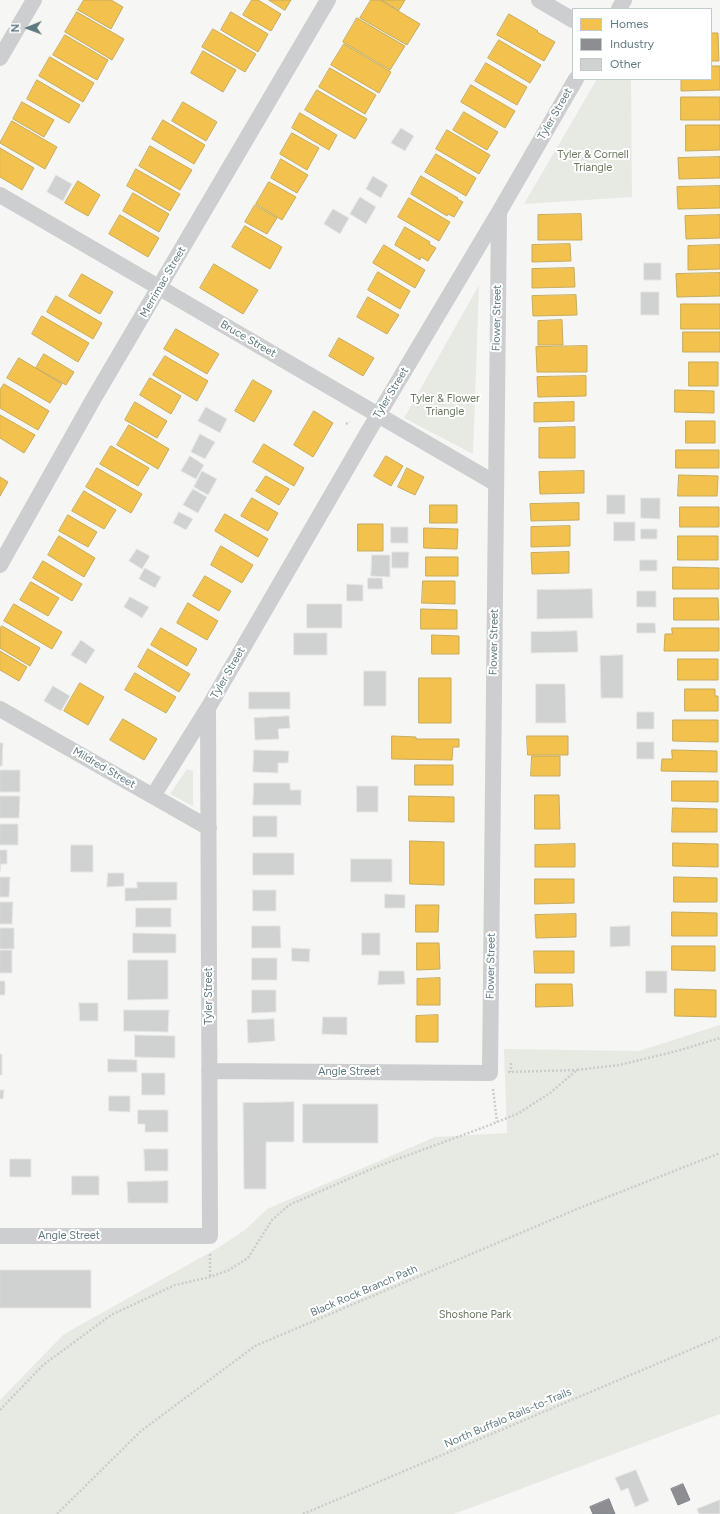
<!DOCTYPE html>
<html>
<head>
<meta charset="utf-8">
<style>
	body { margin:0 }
	#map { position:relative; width:720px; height:1514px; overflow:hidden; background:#f6f6f5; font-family:Figtree,sans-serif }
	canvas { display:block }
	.legend { position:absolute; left:572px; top:8px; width:140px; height:72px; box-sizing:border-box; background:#fff; border:1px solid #bfcacd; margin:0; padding:5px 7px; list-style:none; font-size:12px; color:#607a81 }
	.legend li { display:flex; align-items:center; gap:8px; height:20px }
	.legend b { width:20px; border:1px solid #bfcacd }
	.north { position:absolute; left:8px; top:8px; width:40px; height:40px; -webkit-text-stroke:3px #fff; paint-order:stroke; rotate:269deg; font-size:11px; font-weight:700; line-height:16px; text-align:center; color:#607a81 }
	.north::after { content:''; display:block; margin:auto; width:14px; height:18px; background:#607a81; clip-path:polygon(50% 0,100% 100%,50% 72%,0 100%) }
</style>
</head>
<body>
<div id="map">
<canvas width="720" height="1514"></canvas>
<ul class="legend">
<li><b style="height:11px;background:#f2c14e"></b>Homes</li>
<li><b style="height:11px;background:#8d8d92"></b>Industry</li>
<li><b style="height:11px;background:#d0d2d1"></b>Other</li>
</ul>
<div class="north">N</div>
</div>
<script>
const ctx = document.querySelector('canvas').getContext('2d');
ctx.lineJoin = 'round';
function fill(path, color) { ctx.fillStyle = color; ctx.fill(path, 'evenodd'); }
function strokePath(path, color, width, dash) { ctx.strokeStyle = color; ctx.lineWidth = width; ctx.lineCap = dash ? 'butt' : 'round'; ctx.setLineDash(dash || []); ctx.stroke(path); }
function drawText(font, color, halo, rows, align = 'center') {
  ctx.font = font + ' Figtree,sans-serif'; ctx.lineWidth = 4; ctx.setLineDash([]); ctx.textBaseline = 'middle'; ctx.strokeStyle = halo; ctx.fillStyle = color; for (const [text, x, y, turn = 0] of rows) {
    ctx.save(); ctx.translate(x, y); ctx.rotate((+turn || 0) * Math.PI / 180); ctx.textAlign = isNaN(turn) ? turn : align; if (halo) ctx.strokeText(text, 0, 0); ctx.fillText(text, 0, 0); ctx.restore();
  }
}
fill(new Path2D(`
	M 597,79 L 631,79 L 632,197 L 524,204 Z
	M 479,285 L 473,454 L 404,418 Z
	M 187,769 L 193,771 L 193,806 L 170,794 Z
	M 720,1025 L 720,1414 L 454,1514 L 0,1514 L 0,1400 L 64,1334 L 218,1248 L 246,1229 L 267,1209 L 435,1137 L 507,1133 L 504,1049 L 639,1051 Z`), '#e7eae3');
const homes = new Path2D(`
	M 84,0 L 111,0 L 123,7 L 111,29 L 78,10 Z
	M 252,0 L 258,0 L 281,14 L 271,31 L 243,15 Z
	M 269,0 L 291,0 L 285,10 Z
	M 371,0 L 380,0 L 420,24 L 407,45 L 360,18 Z
	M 382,0 L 405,0 L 399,10 Z
	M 77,12 L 124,39 L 112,60 L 65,32 Z
	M 231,12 L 268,34 L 258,52 L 221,30 Z
	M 509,14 L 538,31 L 537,32 L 555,42 L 544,61 L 497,35 Z
	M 357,18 L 405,46 L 390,70 L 343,42 Z
	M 213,29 L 256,54 L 245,72 L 202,47 Z
	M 711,33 L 718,33 L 719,61 L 711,61 Z
	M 65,35 L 108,60 L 97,80 L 53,55 Z
	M 499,40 L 541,65 L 530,83 L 488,58 Z
	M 344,44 L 391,72 L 379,93 L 331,65 Z
	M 203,51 L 236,70 L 223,92 L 191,73 Z
	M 50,57 L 94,83 L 83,102 L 39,76 Z
	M 486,63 L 527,87 L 517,105 L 475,81 Z
	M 711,66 L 720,66 L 720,90 L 681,91 L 681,79 L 711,79 Z
	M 330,68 L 376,95 L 365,114 L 319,87 Z
	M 37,80 L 80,105 L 69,123 L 27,99 Z
	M 471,85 L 515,111 L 505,128 L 461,102 Z
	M 317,90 L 367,119 L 355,139 L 305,110 Z
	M 681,97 L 720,97 L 720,120 L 681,120 Z
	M 22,102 L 54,120 L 44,137 L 13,119 Z
	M 183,102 L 217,122 L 206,141 L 172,121 Z
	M 464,112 L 498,132 L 487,150 L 453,130 Z
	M 300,113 L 337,135 L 329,150 L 292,128 Z
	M 163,120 L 205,145 L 194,164 L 152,139 Z
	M 12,121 L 57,147 L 45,169 L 0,143 Z
	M 686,125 L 720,125 L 720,150 L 686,151 Z
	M 447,130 L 490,155 L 479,174 L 436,149 Z
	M 292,133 L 319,148 L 307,170 L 280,154 Z
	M 150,146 L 192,170 L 180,190 L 139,166 Z
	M 0,148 L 34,168 L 22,190 L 0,177 Z
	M 436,154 L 476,178 L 466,196 L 425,172 Z
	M 720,157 L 720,178 L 679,179 L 678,158 Z
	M 281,159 L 308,175 L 297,193 L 271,178 Z
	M 136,169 L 180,194 L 170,211 L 127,186 Z
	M 421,176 L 458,198 L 457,199 L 463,202 L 454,217 L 448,214 L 447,216 L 411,194 Z
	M 78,181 L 100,195 L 88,216 L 65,203 Z
	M 269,182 L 296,197 L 282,220 L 256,204 Z
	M 720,186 L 720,208 L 678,209 L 677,187 Z
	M 133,193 L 169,214 L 159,232 L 123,211 Z
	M 409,198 L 450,222 L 439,241 L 398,217 Z
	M 255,205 L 277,218 L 267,234 L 245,222 Z
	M 581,214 L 582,240 L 538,240 L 538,215 Z
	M 120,215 L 159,238 L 148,257 L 109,234 Z
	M 720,215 L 720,238 L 686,239 L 685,216 Z
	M 245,226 L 282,247 L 270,269 L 232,247 Z
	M 405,227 L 430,242 L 429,244 L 436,248 L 428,261 L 421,257 L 420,260 L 395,245 Z
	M 570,244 L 571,261 L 532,262 L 532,245 Z
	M 384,245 L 425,270 L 415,288 L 373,263 Z
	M 720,245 L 720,269 L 688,270 L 688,246 Z
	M 214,264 L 258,290 L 243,314 L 200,288 Z
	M 574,268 L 575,287 L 532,288 L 532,269 Z
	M 378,272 L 410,291 L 400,309 L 368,290 Z
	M 720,273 L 720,296 L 677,297 L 676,274 Z
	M 82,274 L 113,292 L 100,314 L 69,296 Z
	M 576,295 L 577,315 L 533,316 L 532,296 Z
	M 56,296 L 102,323 L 93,339 L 47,312 Z
	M 368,297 L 399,315 L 387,334 L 357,317 Z
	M 681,304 L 720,304 L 720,329 L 681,329 Z
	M 42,316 L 89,343 L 78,362 L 32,334 Z
	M 562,320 L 563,345 L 538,345 L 538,321 Z
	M 176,329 L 219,354 L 207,374 L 164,349 Z
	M 683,332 L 720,332 L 720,352 L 683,352 Z
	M 339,338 L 374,358 L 363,376 L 329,356 Z
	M 587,346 L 587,372 L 537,372 L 536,347 Z
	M 44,354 L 74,372 L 66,385 L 36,368 Z
	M 165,356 L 208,381 L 197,401 L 153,375 Z
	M 19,358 L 62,384 L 50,403 L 7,378 Z
	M 689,362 L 718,362 L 718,386 L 689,386 Z
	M 586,376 L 586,396 L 538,397 L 537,377 Z
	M 150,378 L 181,396 L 171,414 L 140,395 Z
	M 253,380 L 272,391 L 254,422 L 235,411 Z
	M 4,384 L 49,411 L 38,430 L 0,408 L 0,390 Z
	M 675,390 L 714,391 L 714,413 L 675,412 Z
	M 135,402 L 167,421 L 157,438 L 125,420 Z
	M 574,402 L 574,421 L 534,422 L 534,403 Z
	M 314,411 L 333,423 L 313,457 L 294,445 Z
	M 0,415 L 35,435 L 24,453 L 0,438 Z
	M 686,421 L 715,421 L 715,443 L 686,443 Z
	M 129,425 L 169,449 L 158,469 L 117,445 Z
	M 575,427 L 575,458 L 539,458 L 539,428 Z
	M 264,444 L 304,468 L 294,486 L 253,462 Z
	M 111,446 L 149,468 L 138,486 L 100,464 Z
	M 676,450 L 719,450 L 719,468 L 676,468 Z
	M 386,456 L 403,466 L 391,486 L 374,476 Z
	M 97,468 L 142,494 L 131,513 L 86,487 Z
	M 407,468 L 424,477 L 415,495 L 398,487 Z
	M 584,471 L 584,493 L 540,494 L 539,472 Z
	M 679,475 L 718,476 L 717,496 L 678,496 Z
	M 266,476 L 289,489 L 279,505 L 256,491 Z
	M 0,477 L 8,482 L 0,496 Z
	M 84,491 L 116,510 L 104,529 L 72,511 Z
	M 252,498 L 278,513 L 268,531 L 241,516 Z
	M 579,503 L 579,520 L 531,521 L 530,504 Z
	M 430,505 L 457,505 L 457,523 L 430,523 Z
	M 680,507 L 719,507 L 719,527 L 680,527 Z
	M 225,514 L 268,539 L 258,557 L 215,531 Z
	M 68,515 L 97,532 L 88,547 L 59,531 Z
	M 358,524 L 383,524 L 383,551 L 358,551 Z
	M 570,526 L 570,546 L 531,547 L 531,527 Z
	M 424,528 L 458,529 L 457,549 L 424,548 Z
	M 59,536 L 95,558 L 84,577 L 48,555 Z
	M 678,536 L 718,536 L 718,560 L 678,560 Z
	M 221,546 L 253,565 L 242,583 L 211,565 Z
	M 569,552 L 569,573 L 532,574 L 531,553 Z
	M 426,557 L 458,557 L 458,576 L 426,576 Z
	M 43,561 L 82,584 L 72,601 L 33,578 Z
	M 673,567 L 719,568 L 719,589 L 673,589 Z
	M 205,576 L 231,591 L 219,611 L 193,596 Z
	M 423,581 L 455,581 L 455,604 L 422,603 Z
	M 31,582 L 59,598 L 48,616 L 20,600 Z
	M 674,598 L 718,598 L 719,620 L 674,620 Z
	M 188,603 L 218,621 L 207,640 L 177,623 Z
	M 14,604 L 62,632 L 52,649 L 4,621 Z
	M 421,609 L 457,610 L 457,629 L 421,629 Z
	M 2,626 L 40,648 L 30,666 L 0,648 L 0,628 Z
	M 161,628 L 197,649 L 187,666 L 151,645 Z
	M 672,628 L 719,628 L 719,651 L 664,651 L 665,634 L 672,634 Z
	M 432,635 L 459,636 L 459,654 L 432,654 Z
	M 148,649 L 190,674 L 179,692 L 138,667 Z
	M 0,651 L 27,667 L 19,681 L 0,670 Z
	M 678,659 L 718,659 L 718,680 L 678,680 Z
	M 135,673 L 176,697 L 166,713 L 125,690 Z
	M 419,678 L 451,678 L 451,723 L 419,723 Z
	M 80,683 L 104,697 L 88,725 L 64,711 Z
	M 685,689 L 715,689 L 715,696 L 718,696 L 718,711 L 685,711 Z
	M 123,719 L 157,739 L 144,760 L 110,740 Z
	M 673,720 L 718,720 L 718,742 L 673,741 Z
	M 392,736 L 416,737 L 416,739 L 459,739 L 459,747 L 453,747 L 452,760 L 392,759 Z
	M 527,736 L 568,736 L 568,755 L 528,755 Z
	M 672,750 L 717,751 L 717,772 L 661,771 L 662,759 L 672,759 Z
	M 532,756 L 560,756 L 560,776 L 531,776 Z
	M 415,765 L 453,765 L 453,785 L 415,785 Z
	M 672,781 L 718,781 L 718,802 L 672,801 Z
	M 535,795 L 559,795 L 560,829 L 535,829 Z
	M 409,796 L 454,797 L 454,822 L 409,821 Z
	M 673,808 L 717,809 L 717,832 L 672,832 Z
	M 410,841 L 444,842 L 444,885 L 410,884 Z
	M 673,843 L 718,844 L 718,867 L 673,866 Z
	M 575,844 L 575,867 L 535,867 L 535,845 Z
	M 674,877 L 717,878 L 717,902 L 674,902 Z
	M 535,879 L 574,879 L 574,903 L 535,904 Z
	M 416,905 L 439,905 L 438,932 L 416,932 Z
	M 672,912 L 717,913 L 717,936 L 672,936 Z
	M 576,914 L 576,937 L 536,938 L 535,915 Z
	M 417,943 L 439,943 L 440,969 L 417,970 Z
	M 672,946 L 715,946 L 715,971 L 672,970 Z
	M 534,951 L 574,951 L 574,973 L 535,973 Z
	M 440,978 L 440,1005 L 417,1005 L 417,979 Z
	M 536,984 L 572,984 L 573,1006 L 536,1007 Z
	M 675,989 L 716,990 L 716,1017 L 675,1016 Z
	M 438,1015 L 438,1042 L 416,1042 L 416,1016 Z`);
fill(homes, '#f2c14e');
strokePath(homes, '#c6ac5d', 1);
const industry = new Path2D(`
	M 683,1484 L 690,1500 L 678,1505 L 671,1489 Z
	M 609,1499 L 615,1514 L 593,1514 L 590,1507 Z`);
fill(industry, '#8d8d92');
strokePath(industry, '#80878d', 1);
const building = new Path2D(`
	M 401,128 L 414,136 L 405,151 L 391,143 Z
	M 56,175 L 72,184 L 63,201 L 47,192 Z
	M 373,176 L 388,185 L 381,198 L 366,189 Z
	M 360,197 L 376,207 L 366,224 L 350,214 Z
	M 333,209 L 349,218 L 340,234 L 324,224 Z
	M 644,263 L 661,263 L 661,280 L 644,280 Z
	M 641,292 L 659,292 L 659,315 L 641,315 Z
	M 206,407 L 227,419 L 220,433 L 198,421 Z
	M 200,434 L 215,442 L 205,459 L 191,452 Z
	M 190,456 L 204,465 L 196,479 L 181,471 Z
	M 202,471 L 217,479 L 208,495 L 194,487 Z
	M 193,489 L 207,497 L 198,513 L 183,505 Z
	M 607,495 L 625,495 L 625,514 L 607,514 Z
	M 641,498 L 660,498 L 660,519 L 641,518 Z
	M 179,512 L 193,519 L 186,530 L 173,523 Z
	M 614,522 L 635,522 L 635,541 L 614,541 Z
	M 391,527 L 408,527 L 408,543 L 391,543 Z
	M 641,529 L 657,529 L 657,539 L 641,539 Z
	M 137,549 L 150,556 L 142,569 L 129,561 Z
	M 392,552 L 409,552 L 408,568 L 392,568 Z
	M 372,555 L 390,555 L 390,577 L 371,576 Z
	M 640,560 L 657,560 L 657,571 L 640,571 Z
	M 145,568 L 161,577 L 155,588 L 139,579 Z
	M 368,578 L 382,578 L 383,589 L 368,589 Z
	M 347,584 L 363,585 L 363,601 L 347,601 Z
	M 592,589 L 593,618 L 537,619 L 537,590 Z
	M 637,591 L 656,591 L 656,607 L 637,607 Z
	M 130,597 L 149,607 L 142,618 L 124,607 Z
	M 307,604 L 342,604 L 342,628 L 307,628 Z
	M 637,623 L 655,623 L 656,633 L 637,633 Z
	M 577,631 L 578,652 L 531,653 L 531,632 Z
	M 294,633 L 327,633 L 327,655 L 294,655 Z
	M 81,640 L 95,650 L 86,664 L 71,655 Z
	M 623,655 L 623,698 L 601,698 L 600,656 Z
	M 364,671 L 386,671 L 386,706 L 364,706 Z
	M 536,684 L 565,684 L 566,723 L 536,723 Z
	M 53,686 L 70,696 L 61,711 L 44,701 Z
	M 249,692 L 290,692 L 290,709 L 249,709 Z
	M 637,712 L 654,712 L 654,729 L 637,729 Z
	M 289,716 L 290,728 L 278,729 L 279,739 L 255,740 L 254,718 Z
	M 637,742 L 654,742 L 654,759 L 637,759 Z
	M 0,743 L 3,743 L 2,766 L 0,766 Z
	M 254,750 L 289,751 L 288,763 L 278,763 L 278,773 L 253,772 Z
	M 0,770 L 20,770 L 20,792 L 0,792 Z
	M 254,783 L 290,783 L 290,790 L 301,790 L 301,805 L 253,805 Z
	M 357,786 L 378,786 L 378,812 L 357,812 Z
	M 0,796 L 20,796 L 19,818 L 0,818 Z
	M 253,816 L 277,816 L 277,837 L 253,837 Z
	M 0,824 L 18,824 L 18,845 L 0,845 Z
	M 71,845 L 93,845 L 93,872 L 71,872 Z
	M 0,850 L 7,850 L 7,864 L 1,864 L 0,871 Z
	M 253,853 L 294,853 L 294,875 L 253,875 Z
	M 351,859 L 392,859 L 392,882 L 351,882 Z
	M 108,873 L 124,873 L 124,886 L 107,887 Z
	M 0,877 L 10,877 L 9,897 L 0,897 Z
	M 137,882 L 177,882 L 177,900 L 125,901 L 125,888 L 137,888 Z
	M 253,890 L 276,890 L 276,911 L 253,911 Z
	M 385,894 L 405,895 L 405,908 L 385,908 Z
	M 0,902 L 13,902 L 12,924 L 0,924 Z
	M 136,908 L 171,908 L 171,927 L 136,927 Z
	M 252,926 L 280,926 L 281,948 L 252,948 Z
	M 630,926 L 630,946 L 610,947 L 610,927 Z
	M 0,928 L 14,928 L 14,949 L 0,949 Z
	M 133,933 L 176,934 L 176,953 L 133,953 Z
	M 362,933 L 380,933 L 380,955 L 362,955 Z
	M 292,948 L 310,949 L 309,962 L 292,961 Z
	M 0,950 L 12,950 L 12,973 L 0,973 Z
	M 252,958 L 277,958 L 277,980 L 252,980 Z
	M 128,960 L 168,960 L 168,999 L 128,1000 Z
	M 379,971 L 404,971 L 405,984 L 378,985 Z
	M 646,971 L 667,971 L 667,993 L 646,993 Z
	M 0,981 L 5,981 L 5,995 L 0,995 Z
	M 252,990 L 276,990 L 276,1012 L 252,1013 Z
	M 79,1003 L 98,1003 L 98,1021 L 80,1021 Z
	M 124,1010 L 169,1010 L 168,1032 L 124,1031 Z
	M 323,1017 L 347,1017 L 347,1035 L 322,1034 Z
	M 274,1019 L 275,1041 L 248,1043 L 247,1020 Z
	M 135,1035 L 175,1036 L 175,1058 L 135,1057 Z
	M 0,1054 L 2,1054 L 2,1075 L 0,1075 Z
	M 108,1059 L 137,1060 L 137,1072 L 108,1072 Z
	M 142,1073 L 165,1073 L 165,1095 L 142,1095 Z
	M 0,1090 L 4,1090 L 3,1099 L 0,1099 Z
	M 109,1096 L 130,1096 L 130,1112 L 109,1111 Z
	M 294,1102 L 294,1142 L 266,1142 L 266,1189 L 244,1189 L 243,1103 Z
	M 303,1104 L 378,1104 L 378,1143 L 303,1143 Z
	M 138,1110 L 168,1110 L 168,1132 L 145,1132 L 145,1124 L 138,1124 Z
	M 144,1149 L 168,1149 L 168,1171 L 145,1171 Z
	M 10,1159 L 31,1159 L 31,1177 L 10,1177 Z
	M 72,1176 L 99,1176 L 99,1195 L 72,1195 Z
	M 168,1181 L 168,1203 L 128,1203 L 127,1182 Z
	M 0,1270 L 91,1270 L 91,1308 L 0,1308 Z
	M 636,1470 L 649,1501 L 635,1507 L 628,1488 L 621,1491 L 615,1478 Z
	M 720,1500 L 720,1514 L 699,1514 L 697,1509 Z`);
fill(building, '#d0d2d1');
strokePath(building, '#e6e6e4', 1);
strokePath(new Path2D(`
	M 346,424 L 350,422
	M 511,1063 L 511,1072
	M 508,1072 L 577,1070
	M 493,1089 L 497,1122
	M 210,1254 L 210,1277
	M 0,1410 L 43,1365 L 111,1315 L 175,1285 L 210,1277 L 229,1270 L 248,1258 L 272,1220 L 289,1205 L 376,1167 L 490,1125 L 519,1113 L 550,1093 L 577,1070 L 619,1065 L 677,1051 L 720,1038
	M 57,1514 L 141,1431 L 255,1346 L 577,1209 L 720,1153
	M 303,1514 L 720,1337`), '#cbcccc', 2.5, [2, 2]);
strokePath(new Path2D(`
	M 539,0 L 573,20
	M 619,9 L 624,0
	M 0,58 L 34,0
	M 0,195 L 495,483
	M 0,565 L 94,398 L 328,0
	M 0,709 L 209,828
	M 153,796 L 208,708 L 368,432 L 499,212 L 576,79
	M 209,1071 L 490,1073 L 499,212
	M 0,1236 L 210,1236 L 208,708`), '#cccecf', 16);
drawText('11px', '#607a81', '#fff', [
	["Tyler Street",555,114,-60],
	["Merrimac Street",163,282,-60],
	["Flower Street",497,318,-89],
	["Bruce Street",248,339,30],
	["Tyler Street",391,393,-59],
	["Flower Street",494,642,-89],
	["Tyler Street",228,673,-60],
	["Mildred Street",104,768,30],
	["Flower Street",491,966,-89],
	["Tyler Street",209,996,-90],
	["Angle Street",349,1072],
	["Angle Street",69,1236],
	["Black Rock Branch Path",364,1291,-23],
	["North Buffalo Rails-to-Trails",508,1418,-23]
]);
drawText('11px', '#6a795f', '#fff', [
	["Tyler & Cornell",593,155],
	["Triangle",593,168],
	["Tyler & Flower",445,399],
	["Triangle",445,412],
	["Shoshone Park",475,1315]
]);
</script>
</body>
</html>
